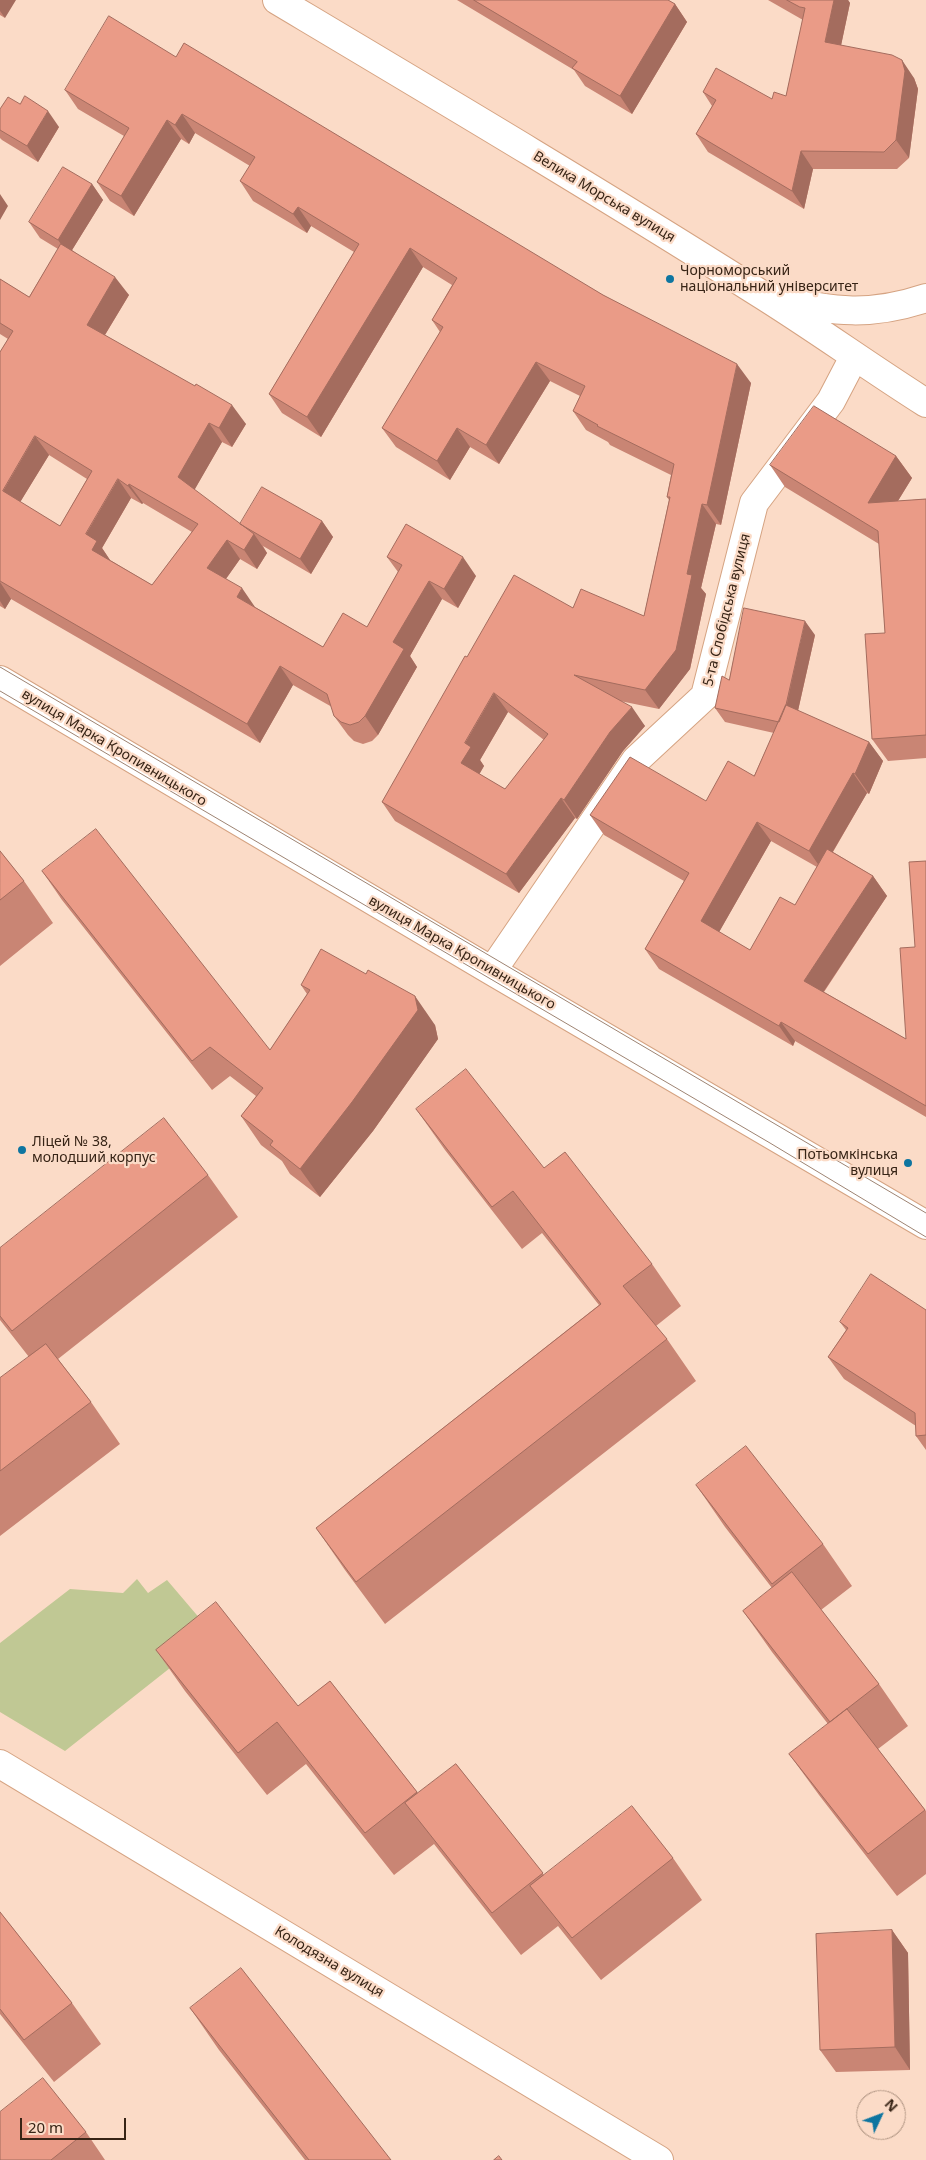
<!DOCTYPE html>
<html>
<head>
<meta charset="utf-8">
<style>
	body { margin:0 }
	#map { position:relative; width:926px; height:2160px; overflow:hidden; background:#fbdbc7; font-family:"Noto Sans",sans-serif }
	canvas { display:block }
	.north { position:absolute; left:856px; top:2090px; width:50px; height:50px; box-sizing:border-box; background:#fbdbc7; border:1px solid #ad9280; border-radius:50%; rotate:47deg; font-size:14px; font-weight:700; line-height:20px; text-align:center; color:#372416 }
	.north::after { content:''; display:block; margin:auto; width:18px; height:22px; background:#0e75a0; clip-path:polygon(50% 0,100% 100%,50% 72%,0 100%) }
	.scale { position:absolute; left:20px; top:2118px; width:106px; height:22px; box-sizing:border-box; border:2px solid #372416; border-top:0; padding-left:6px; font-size:15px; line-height:18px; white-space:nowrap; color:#372416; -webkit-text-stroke:4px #fbdbc7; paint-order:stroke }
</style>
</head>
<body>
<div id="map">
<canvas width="926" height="2160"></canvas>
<div class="north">N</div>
<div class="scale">20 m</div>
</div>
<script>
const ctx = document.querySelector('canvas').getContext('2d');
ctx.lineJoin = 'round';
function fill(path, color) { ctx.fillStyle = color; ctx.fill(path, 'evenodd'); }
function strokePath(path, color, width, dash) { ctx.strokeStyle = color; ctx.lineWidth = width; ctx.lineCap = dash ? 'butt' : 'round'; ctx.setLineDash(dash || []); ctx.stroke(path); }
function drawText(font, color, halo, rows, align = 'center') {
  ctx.font = font + ' "Noto Sans",sans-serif'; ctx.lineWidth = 4.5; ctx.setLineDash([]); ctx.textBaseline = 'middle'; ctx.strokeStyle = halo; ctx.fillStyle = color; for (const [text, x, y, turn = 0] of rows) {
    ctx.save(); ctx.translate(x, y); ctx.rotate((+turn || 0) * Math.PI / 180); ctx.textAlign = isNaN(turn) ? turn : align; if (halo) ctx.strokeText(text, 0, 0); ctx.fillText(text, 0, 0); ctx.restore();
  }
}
fill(new Path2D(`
	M 137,1579 L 148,1593 L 167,1580 L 213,1634 L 65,1751 L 0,1712 L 0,1643 L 70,1589 L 123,1593 Z`), '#c0c894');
const minor = new Path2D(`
	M 0,680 L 492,971 L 926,1225
	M 492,971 L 636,760 L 705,696 L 754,503 L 831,401 L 854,357
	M 0,1764 L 659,2160`);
const tertiary = new Path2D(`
	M 277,0 C 438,96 598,191 756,291 C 814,327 869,367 926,403
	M 779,298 C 833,313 872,316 926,298`);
strokePath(minor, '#d5a382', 30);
strokePath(tertiary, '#d5a382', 30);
strokePath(minor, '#fff', 28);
strokePath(tertiary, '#fff', 28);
strokePath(new Path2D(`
	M 0,667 L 926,1213
	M 0,691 L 770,1143 L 926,1237`), '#9e8473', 1);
fill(new Path2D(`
	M 0,0 L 5,18 L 0,15 Z
	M 457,0 L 668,0 L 675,4 L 687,22 L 632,114 L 585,86 L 574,70 Z
	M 768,0 L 848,0 L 850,3 L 841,45 L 914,78 L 918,89 L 909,158 L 897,169 L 813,169 L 804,209 L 708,152 L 696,134 L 712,106 L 703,92 L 772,99 L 786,96 L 803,20 Z
	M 176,57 L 603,295 L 751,383 L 721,525 L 716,524 L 701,588 L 706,594 L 690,669 L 659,709 L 620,701 L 645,726 L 623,751 L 577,819 L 575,818 L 519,893 L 395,821 L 382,802 L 467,657 L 573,608 L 644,616 L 669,500 L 667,497 L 671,475 L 610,445 L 608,442 L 586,430 L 573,411 L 580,396 L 550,381 L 499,464 L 470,447 L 450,480 L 396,447 L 382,428 L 440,332 L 432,320 L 452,285 L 423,267 L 321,437 L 282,413 L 269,394 L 354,252 L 311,226 L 307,233 L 253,201 L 240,181 L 250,166 L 195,133 L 189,144 L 181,139 L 134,216 L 110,201 L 97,182 L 124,136 L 78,109 L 65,90 ZM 508,712 L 544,740 L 505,789 L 479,774 L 484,766 L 480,760 Z
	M 0,109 L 59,127 L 38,162 L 2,140 L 0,138 Z
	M 92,184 L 103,200 L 72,250 L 129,295 L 105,335 L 246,424 L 232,447 L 222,442 L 194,490 L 240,524 L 322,521 L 333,537 L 311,574 L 263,546 L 267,553 L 257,569 L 240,559 L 226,579 L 255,607 L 323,647 L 367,627 L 398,572 L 387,557 L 476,576 L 458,608 L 442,599 L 410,656 L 417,667 L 378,735 L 372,741 L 363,744 L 354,741 L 348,735 L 334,716 L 332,707 L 293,685 L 260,743 L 11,599 L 5,609 L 0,606 L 0,352 L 8,339 L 0,334 L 0,279 L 29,297 L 58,249 L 40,238 L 29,222 ZM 49,455 L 87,479 L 60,526 L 20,502 ZM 131,498 L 142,504 L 143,503 L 192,532 L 152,585 L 110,560 L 102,548 Z
	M 896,456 L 912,478 L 898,501 L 926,499 L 926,758 L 888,761 L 872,739 L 885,633 L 879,544 L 785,487 L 770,465 Z
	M 815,635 L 798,711 L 869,742 L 883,761 L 869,794 L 867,793 L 833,852 L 873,876 L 887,896 L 824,992 L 906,1039 L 915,947 L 926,861 L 926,1117 L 795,1041 L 793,1046 L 659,969 L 645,949 L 684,881 L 604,835 L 590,815 L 706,801 L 754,776 L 774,733 L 725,722 L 715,708 L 729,680 ZM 771,841 L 817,867 L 795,905 L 750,950 L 719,932 Z
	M 0,851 L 24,881 L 53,923 L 0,966 Z
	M 42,871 L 270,1050 L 307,994 L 301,985 L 435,1025 L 438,1039 L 373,1131 L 320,1197 L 290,1174 L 282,1161 L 261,1145 L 241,1116 L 256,1096 L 230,1076 L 212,1090 L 62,900 Z
	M 416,1109 L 544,1168 L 652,1264 L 681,1306 L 656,1326 L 667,1339 L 696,1381 L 385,1624 L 345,1570 L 316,1528 L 599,1305 L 542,1233 L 522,1249 L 445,1150 Z
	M 208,1175 L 238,1217 L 58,1359 L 91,1402 L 120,1444 L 0,1536 L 0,1378 L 29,1357 L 0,1320 L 0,1248 Z
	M 926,1310 L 926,1450 L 916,1436 L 916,1426 L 844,1379 L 828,1357 L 846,1330 L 840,1322 Z
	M 696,1485 L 823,1544 L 852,1586 L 821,1610 L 879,1684 L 908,1726 L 878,1749 L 926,1811 L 926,1874 L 897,1896 L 819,1795 L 789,1754 L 828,1724 L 772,1652 L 743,1611 L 772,1588 L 725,1527 Z
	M 156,1650 L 298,1706 L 330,1681 L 418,1793 L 456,1764 L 544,1875 L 673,1858 L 702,1900 L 601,1980 L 558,1926 L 521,1955 L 434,1844 L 394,1875 L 306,1764 L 267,1795 L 185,1691 Z
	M 0,1912 L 72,2003 L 101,2044 L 54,2082 L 0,2014 Z
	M 892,1930 L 908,1953 L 910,2070 L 836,2072 L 820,2050 Z
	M 190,2008 L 391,2160 L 305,2160 L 219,2050 Z
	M 86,2132 L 105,2160 L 0,2160 Z`), '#c98574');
fill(new Path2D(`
	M 0,0 L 16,0 L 5,18 L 0,11 Z
	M 834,0 L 848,0 L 850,3 L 838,60 L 825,42 Z
	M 675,4 L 687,22 L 632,114 L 620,96 Z
	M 902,60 L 914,78 L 918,89 L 909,158 L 896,140 Z
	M 48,111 L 59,127 L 38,162 L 27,146 Z
	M 182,114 L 195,133 L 189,144 L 175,125 Z
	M 167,120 L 181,139 L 134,216 L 121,196 Z
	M 801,151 L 813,169 L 804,209 L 792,191 Z
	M 92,184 L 103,200 L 69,255 L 58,240 Z
	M 0,194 L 8,206 L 0,220 Z
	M 298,207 L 311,226 L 307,233 L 293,214 Z
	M 410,248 L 423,267 L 321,437 L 307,417 Z
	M 115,277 L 129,295 L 100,343 L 87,325 Z
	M 536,362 L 550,381 L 499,464 L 486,445 Z
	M 737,364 L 751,383 L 721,525 L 707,505 Z
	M 232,405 L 246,424 L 232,447 L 219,428 Z
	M 209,423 L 222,442 L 191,496 L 178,477 Z
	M 457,428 L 470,447 L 450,480 L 437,461 Z
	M 35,436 L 49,455 L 16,509 L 3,491 Z
	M 896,456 L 912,478 L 883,525 L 868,503 Z
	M 118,479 L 131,498 L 102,548 L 110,560 L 105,568 L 92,550 L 86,534 Z
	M 129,484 L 143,503 L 142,504 L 128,486 Z
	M 702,504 L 716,524 L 701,588 L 706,594 L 690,669 L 659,709 L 645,690 L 687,574 Z
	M 322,521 L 333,537 L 311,574 L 300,559 Z
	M 254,534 L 267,553 L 257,569 L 244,550 Z
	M 227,540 L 240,559 L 220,587 L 207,568 Z
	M 463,557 L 476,576 L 458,608 L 444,589 Z
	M 429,581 L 442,599 L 410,656 L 417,667 L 378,735 L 365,716 L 393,642 Z
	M 0,582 L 11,599 L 5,609 L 0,601 Z
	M 242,588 L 255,607 L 237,597 Z
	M 805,621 L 815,635 L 792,737 L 783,722 Z
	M 280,666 L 293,685 L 260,743 L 247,724 Z
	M 494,693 L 508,712 L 480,760 L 484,766 L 475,782 L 461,763 L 465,743 Z
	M 632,707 L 645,726 L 623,751 L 577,819 L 564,800 L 610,732 Z
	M 869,742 L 883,761 L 869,794 L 855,774 Z
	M 853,773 L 867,793 L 822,870 L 809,851 Z
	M 561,798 L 575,818 L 519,893 L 506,874 Z
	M 757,822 L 771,841 L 714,941 L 701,921 Z
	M 873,876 L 887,896 L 818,1000 L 804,981 Z
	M 415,996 L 435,1025 L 438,1039 L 373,1131 L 320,1197 L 300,1169 Z
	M 781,1022 L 795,1041 L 793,1046 L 779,1026 Z
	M 892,1930 L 908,1953 L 910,2070 L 895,2047 Z`), '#a46c5e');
const building = new Path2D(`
	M 474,0 L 668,0 L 675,4 L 620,96 L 572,68 L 577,62 Z
	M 787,0 L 834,0 L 825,42 L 892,55 L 902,60 L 905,71 L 896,140 L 884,152 L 801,151 L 792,191 L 696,134 L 716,100 L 703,92 L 716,68 L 772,99 L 774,92 L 786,96 L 805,8 L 800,7 Z
	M 109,16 L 176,57 L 184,43 L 603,295 L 737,364 L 707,505 L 702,504 L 687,574 L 692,575 L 676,650 L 645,690 L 574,675 L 632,707 L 610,732 L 564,800 L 561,798 L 506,874 L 382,802 L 465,656 L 467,657 L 514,575 L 573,608 L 581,589 L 644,616 L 670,497 L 667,497 L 674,464 L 597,426 L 598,425 L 573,411 L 585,386 L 536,362 L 486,445 L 457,428 L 437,461 L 382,428 L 443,327 L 432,320 L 457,278 L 410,248 L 307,417 L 269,394 L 359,244 L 298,207 L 293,214 L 240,181 L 255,157 L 182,114 L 175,125 L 167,120 L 121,196 L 97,182 L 129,128 L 65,90 ZM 494,693 L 548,734 L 505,789 L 461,763 L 471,747 L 465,743 Z
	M 25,96 L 48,111 L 27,146 L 0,130 L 0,109 L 8,97 L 20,104 Z
	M 63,167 L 92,184 L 58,240 L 29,222 Z
	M 61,244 L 115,277 L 87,325 L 195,386 L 196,384 L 232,405 L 219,428 L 209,423 L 178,477 L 254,534 L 244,550 L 227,540 L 207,568 L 242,588 L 237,597 L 323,647 L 343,613 L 367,627 L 402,565 L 387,557 L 406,524 L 463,557 L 444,589 L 429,581 L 393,642 L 404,649 L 365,716 L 359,722 L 350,725 L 341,722 L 334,716 L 327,694 L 280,666 L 247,724 L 0,581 L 0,352 L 13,331 L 0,323 L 0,279 L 29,297 ZM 35,436 L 92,471 L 60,526 L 3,491 ZM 118,479 L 128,486 L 129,484 L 198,524 L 152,585 L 92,550 L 97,541 L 86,534 Z
	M 814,406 L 896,456 L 868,503 L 926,499 L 926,735 L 872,739 L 865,634 L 885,633 L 878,531 L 770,465 Z
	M 262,487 L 322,521 L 300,559 L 240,524 Z
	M 744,608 L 805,621 L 786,705 L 779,722 L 715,708 L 722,676 L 729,680 Z
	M 786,705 L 869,742 L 855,774 L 853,773 L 809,851 L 757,822 L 701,921 L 750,950 L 780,897 L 795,905 L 827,849 L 873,876 L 804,981 L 906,1039 L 900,948 L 915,947 L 909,862 L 926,861 L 926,1106 L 781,1022 L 779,1026 L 645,949 L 689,873 L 590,815 L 630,757 L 706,801 L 728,761 L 754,776 Z
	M 96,829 L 270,1050 L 310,990 L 301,985 L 321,949 L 366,974 L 368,970 L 415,996 L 418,1010 L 352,1102 L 300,1169 L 270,1145 L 273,1141 L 241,1116 L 263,1088 L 210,1047 L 192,1061 L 42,871 Z
	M 0,851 L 24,881 L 0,900 Z
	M 466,1069 L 544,1168 L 565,1152 L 652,1264 L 623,1286 L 667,1339 L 356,1582 L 316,1528 L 601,1304 L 513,1191 L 492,1207 L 416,1109 Z
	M 164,1118 L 208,1175 L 12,1331 L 0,1316 L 0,1248 Z
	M 871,1274 L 926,1310 L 926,1435 L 916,1436 L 915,1413 L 828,1357 L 848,1328 L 840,1322 Z
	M 46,1344 L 91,1402 L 0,1471 L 0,1378 Z
	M 746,1446 L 823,1544 L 772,1584 L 696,1485 Z
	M 792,1572 L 879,1684 L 830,1722 L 743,1611 Z
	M 216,1602 L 298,1706 L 330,1681 L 417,1792 L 365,1833 L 277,1722 L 238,1753 L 156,1650 Z
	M 847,1709 L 925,1810 L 868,1854 L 789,1754 Z
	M 456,1764 L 543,1873 L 492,1913 L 405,1803 Z
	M 632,1806 L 673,1858 L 572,1938 L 530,1886 Z
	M 0,1912 L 72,2003 L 24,2040 L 0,2009 Z
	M 892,1930 L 895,2047 L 820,2050 L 816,1934 Z
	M 241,1968 L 391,2160 L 309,2160 L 190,2008 Z
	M 43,2078 L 86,2132 L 51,2160 L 0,2160 L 0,2112 Z
	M 499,2156 L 502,2160 L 494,2160 Z`);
fill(building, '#ea9b87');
strokePath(building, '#a46c5e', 1);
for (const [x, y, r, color] of [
	[670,279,5,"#0e75a0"],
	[22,1150,5,"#0e75a0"],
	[908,1163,5,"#0e75a0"]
]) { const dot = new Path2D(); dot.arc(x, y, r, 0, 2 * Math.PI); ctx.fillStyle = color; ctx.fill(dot); strokePath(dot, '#fbdbc7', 2); }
drawText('14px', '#372416', '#fbdbc7', [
	["Велика Морська вулиця",604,197,31],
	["5-та Слобідська вулиця",727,610,-76],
	["вулиця Марка Кропивницького",114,748,31],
	["вулиця Марка Кропивницького",462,953,30],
	["Колодязна вулиця",329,1962,31]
]);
drawText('14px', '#372416', '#fbdbc7', [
	["Чорноморський",680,271],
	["національний університет",680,287],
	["Ліцей № 38,",32,1142],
	["молодший корпус",32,1158],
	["Потьомкінська",898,1155,"right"],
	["вулиця",898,1171,"right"]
], 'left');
</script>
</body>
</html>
